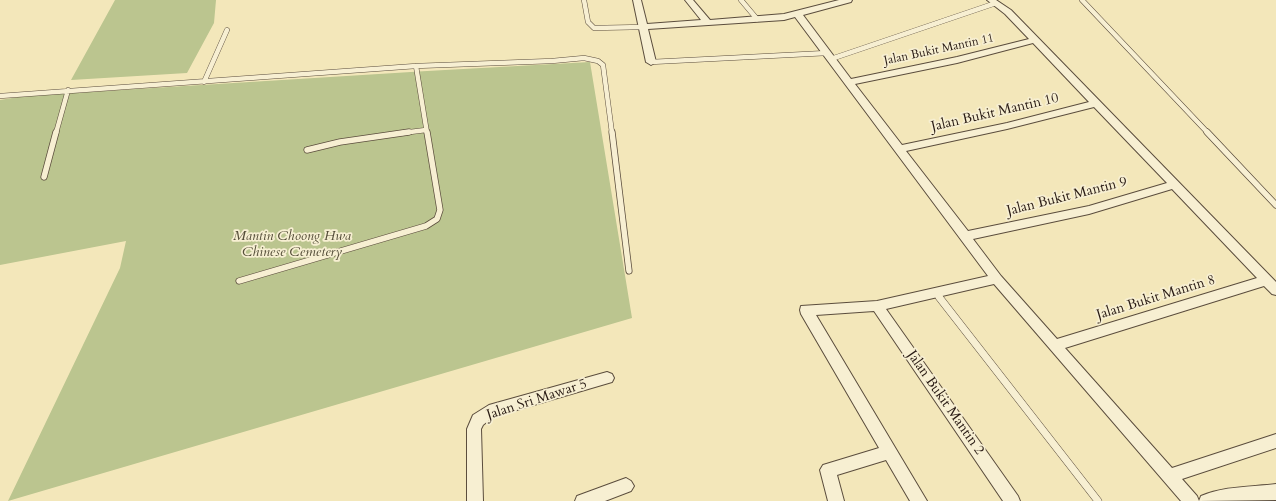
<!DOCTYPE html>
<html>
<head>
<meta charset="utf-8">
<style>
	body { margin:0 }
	canvas { display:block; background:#f3e7ba }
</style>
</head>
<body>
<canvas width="1276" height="501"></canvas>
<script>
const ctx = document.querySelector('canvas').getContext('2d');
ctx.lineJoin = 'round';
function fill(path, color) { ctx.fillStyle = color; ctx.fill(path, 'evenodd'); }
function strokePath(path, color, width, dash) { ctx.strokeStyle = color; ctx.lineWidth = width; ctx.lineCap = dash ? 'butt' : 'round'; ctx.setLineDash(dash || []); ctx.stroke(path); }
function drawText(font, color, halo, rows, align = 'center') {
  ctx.font = font + ' Cardo,serif'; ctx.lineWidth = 3.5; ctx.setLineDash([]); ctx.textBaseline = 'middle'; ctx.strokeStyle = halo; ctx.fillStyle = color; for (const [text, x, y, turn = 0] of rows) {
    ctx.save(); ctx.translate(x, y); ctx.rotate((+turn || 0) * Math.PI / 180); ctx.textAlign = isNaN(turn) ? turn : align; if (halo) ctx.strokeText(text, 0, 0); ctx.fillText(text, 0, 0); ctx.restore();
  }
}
fill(new Path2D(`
	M 115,0 L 216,0 L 214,23 L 187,73 L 71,80 Z
	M 590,62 L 632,318 L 8,501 L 120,268 L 126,241 L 0,265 L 0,100 L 24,96 L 427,71 Z`), '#bbc58f');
const laneFar2 = new Path2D(`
	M 584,0 L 588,22 L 594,28 L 643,27
	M 741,0 L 757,19
	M 1082,0 L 1208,133
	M 831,59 L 996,3
	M 651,62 L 827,53
	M 416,66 L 427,133
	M 204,82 L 227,30
	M 0,96 L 416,66 L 552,61 L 584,58 L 598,61 L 603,65 L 612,133
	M 56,133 L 68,90
	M 402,133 L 426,130`);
const laneFar1 = new Path2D(`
	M 612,132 L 629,271
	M 1207,132 L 1276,205
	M 307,150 L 340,142 L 409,132
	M 44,177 L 56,132
	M 239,281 L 426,226 L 437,219 L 440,210 L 427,132
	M 936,293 L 940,298`);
const lane = new Path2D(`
	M 939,297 L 1098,501`);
const street = new Path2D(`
	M 633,0 L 641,0 L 647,24 L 701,20 L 685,0 L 693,0 L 710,20 L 784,14 L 839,0 L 852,0 L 851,2 L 803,15 L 851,79 L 957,57 L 1029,39 L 1005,14 L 987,0 L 996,0 L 1011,10 L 1276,282 L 1276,295 L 1272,294 L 1264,286 L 1065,348 L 1172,468 L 1276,434 L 1276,448 L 1182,479 L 1197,496 L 1199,501 L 1181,501 L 994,284 L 886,309 L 1018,496 L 1020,501 L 1003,501 L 874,311 L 816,315 L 927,501 L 910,501 L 886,460 L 837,475 L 844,501 L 828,501 L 820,470 L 823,465 L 879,448 L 801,314 L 800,310 L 801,306 L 877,301 L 988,276 L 795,17 L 784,20 L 648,29 L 656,62 L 651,65 L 646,62 ZM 1033,43 L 1089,102 L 1007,123 L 902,145 L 855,84 L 957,63 ZM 1094,107 L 1167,183 L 1089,206 L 968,231 L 906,151 L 1007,129 ZM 1172,189 L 1257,278 L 1057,339 L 1001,276 L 973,239 L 1089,214 Z
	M 607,372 L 612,374 L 614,378 L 612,382 L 493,417 L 483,425 L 481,429 L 483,501 L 467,501 L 467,429 L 473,415 L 489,405 Z
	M 626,478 L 631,481 L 634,486 L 631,491 L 605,501 L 575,501 L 577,496 Z
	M 1276,484 L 1276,500 L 1199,501 L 1201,496 C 1224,486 1252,487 1276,484 Z`);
strokePath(laneFar2, '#5b4d3d', 5.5);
strokePath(laneFar1, '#5b4d3d', 7);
strokePath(lane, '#5b4d3d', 8);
strokePath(street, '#5b4d3d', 2);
strokePath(laneFar2, '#f7efd2', 4.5);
strokePath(laneFar1, '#f7efd2', 5.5);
strokePath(lane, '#f7efd2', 7);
fill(street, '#f7efd2');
drawText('12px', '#281a13', '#f7efd2', [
	["Jalan Bukit Mantin 11",939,50,-12]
]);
drawText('14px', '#281a13', '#f7efd2', [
	["Jalan Bukit Mantin 10",995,113,-13],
	["Jalan Bukit Mantin 9",1067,197,-14],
	["Jalan Bukit Mantin 8",1156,298,-17],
	["Jalan Sri Mawar 5",537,400,-18],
	["Jalan Bukit Mantin 2",945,403,55]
]);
drawText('italic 14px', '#544d38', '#f7efd2', [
	["Mantin Choong Hwa",292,237],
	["Chinese Cemetery",292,253]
]);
</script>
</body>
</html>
